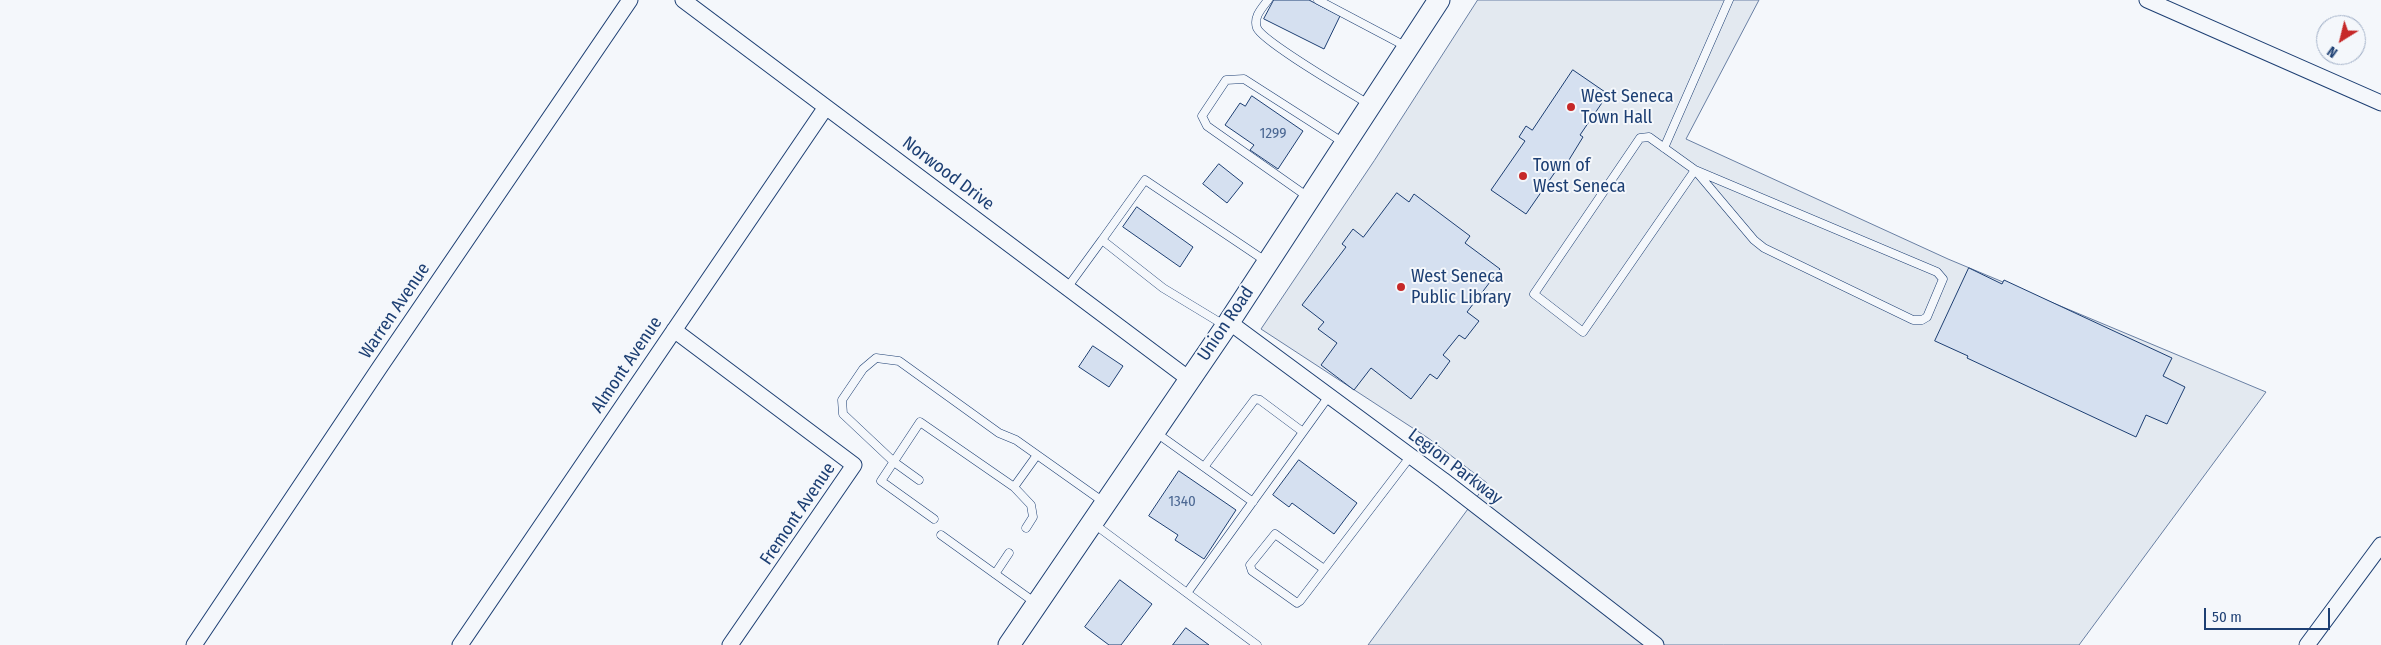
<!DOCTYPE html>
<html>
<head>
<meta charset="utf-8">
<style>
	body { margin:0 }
	#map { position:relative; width:2381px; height:645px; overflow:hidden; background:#f4f7fb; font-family:"Fira Sans Condensed",sans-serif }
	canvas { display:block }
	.north { position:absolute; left:2316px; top:15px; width:50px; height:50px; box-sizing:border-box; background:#f4f7fb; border:1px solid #9eadc5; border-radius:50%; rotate:216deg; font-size:14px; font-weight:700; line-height:20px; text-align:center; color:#1d3f73 }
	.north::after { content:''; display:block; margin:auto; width:18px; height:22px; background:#c62828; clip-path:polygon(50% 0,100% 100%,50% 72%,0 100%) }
	.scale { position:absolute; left:2204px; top:608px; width:126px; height:22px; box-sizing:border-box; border:2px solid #1d3f73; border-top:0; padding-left:6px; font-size:15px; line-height:18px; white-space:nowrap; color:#1d3f73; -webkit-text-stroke:4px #f4f7fb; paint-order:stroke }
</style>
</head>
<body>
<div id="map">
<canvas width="2381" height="645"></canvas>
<div class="north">N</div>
<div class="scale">50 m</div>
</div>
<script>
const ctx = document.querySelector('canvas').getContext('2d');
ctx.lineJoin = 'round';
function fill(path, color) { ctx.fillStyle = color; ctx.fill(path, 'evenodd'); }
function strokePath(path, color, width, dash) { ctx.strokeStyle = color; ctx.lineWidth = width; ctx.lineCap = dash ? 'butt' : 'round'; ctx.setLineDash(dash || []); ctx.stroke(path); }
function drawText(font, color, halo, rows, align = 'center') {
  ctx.font = font + ' "Fira Sans Condensed",sans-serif'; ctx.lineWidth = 4; ctx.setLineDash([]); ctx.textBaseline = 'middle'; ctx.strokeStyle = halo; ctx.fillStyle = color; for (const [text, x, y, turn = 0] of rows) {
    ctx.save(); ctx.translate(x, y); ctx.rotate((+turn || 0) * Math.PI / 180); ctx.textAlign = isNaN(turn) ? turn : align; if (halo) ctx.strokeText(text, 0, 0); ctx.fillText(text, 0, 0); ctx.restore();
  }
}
const green = new Path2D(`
	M 1478,0 L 1759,0 L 1686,139 L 1948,259 L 2266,392 L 2079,645 L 1368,645 L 1487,483 L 1428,438 L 1261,329 L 1374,161 Z`);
fill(green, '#e3e9f0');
strokePath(green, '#687fa3', 1);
const building = new Path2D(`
	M 1274,0 L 1309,0 L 1340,16 L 1324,49 L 1264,19 Z
	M 1573,70 L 1608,94 L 1580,135 L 1583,137 L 1564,168 L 1560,165 L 1526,214 L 1491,190 L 1525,141 L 1519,137 L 1526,126 L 1532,130 Z
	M 1252,96 L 1303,131 L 1278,169 L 1250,150 L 1254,145 L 1225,125 L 1240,103 L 1245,106 Z
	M 1219,164 L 1243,183 L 1227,203 L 1203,184 Z
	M 1397,193 L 1409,202 L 1414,194 L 1470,236 L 1465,243 L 1500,269 L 1467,312 L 1479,321 L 1465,339 L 1459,335 L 1443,355 L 1450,361 L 1437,379 L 1430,374 L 1411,399 L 1371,368 L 1354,390 L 1321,365 L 1337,343 L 1318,329 L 1324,322 L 1302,305 L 1346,247 L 1342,244 L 1353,229 L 1363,237 Z
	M 1137,207 L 1193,247 L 1180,267 L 1123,227 Z
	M 1969,268 L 2002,284 L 2004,280 L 2172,358 L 2163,376 L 2185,387 L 2167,424 L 2146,415 L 2136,437 L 1967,358 L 1968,356 L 1935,341 Z
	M 1093,346 L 1123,366 L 1109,387 L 1079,367 Z
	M 1299,460 L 1357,503 L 1334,534 L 1292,503 L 1289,507 L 1273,495 Z
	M 1179,471 L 1236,510 L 1204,559 L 1175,540 L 1178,535 L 1149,516 Z
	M 1120,580 L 1152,604 L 1121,645 L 1109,645 L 1085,627 Z
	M 1186,628 L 1209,645 L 1173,645 Z`);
fill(building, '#d5e0f0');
strokePath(building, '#1d3f73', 1);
const lane = new Path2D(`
	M 1268,0 C 1262,8 1253,17 1257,28 C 1263,42 1351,93 1370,105
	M 1318,0 L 1407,47
	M 1649,137 L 1695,170 L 1583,332 L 1534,294 L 1640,138 Z
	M 1664,148 L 1729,0
	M 1695,170 L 1937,272 L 1943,279 L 1927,317 L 1922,320 L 1913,320 L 1764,248 L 1754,240 Z
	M 1308,197 L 1207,126 L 1202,116 L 1226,80 L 1244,79 L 1344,143
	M 1067,288 L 1102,240
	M 1224,325 L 1163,288 L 1102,240 L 1145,180 L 1267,262
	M 1155,432 L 1253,502
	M 1204,467 L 1255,399 L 1260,400 L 1303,432
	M 919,480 L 894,462 L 843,414 L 842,400 L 863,369 L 876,358 L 899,361 L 999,433 L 1016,440 L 1105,503
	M 1014,487 L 1037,455
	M 934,519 L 881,481 L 920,422 L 1014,487 L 1031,505 L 1033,517 L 1026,528
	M 1094,524 L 1257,645
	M 941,535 L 1037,604
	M 1324,569 L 1275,534 L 1250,565 L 1252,571 L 1297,603 L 1300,601 L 1410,457
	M 995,574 L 1009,553
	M 1187,593 L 1329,396`);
const street = new Path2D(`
	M 683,0 L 1189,379
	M 2147,0 L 2381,103
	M 1229,322 L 1443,480 L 1656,645
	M 674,330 L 854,465 L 730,645
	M 194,645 L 380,367 L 630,0
	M 460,645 L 826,107
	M 2307,645 L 2381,545`);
const secondary = new Path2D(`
	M 1009,645 L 1229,322 L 1439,0`);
strokePath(lane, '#1d3f73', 9);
strokePath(street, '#1d3f73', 17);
strokePath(secondary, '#1d3f73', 23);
strokePath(lane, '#f4f7fb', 8);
strokePath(street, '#f4f7fb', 15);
strokePath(secondary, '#f4f7fb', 21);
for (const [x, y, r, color] of [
	[1571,107,5,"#c62828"],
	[1523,176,5,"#c62828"],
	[1401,287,5,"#c62828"]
]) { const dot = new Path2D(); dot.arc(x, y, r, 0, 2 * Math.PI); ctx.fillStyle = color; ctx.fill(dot); strokePath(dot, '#f4f7fb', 2); }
drawText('15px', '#4b6792', null, [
	["1299",1273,134],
	["1340",1182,502]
]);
drawText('18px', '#1d3f73', '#f4f7fb', [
	["West Seneca",1581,97],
	["Town Hall",1581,118],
	["Town of",1533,166],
	["West Seneca",1533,187],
	["West Seneca",1411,277],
	["Public Library",1411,298]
], 'left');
drawText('18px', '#1d3f73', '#f4f7fb', [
	["Norwood Drive",948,174,37],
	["Warren Avenue",395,311,-56],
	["Union Road",1226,324,-56],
	["Almont Avenue",627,365,-56],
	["Legion Parkway",1455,467,37],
	["Fremont Avenue",798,514,-56]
]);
</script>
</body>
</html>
